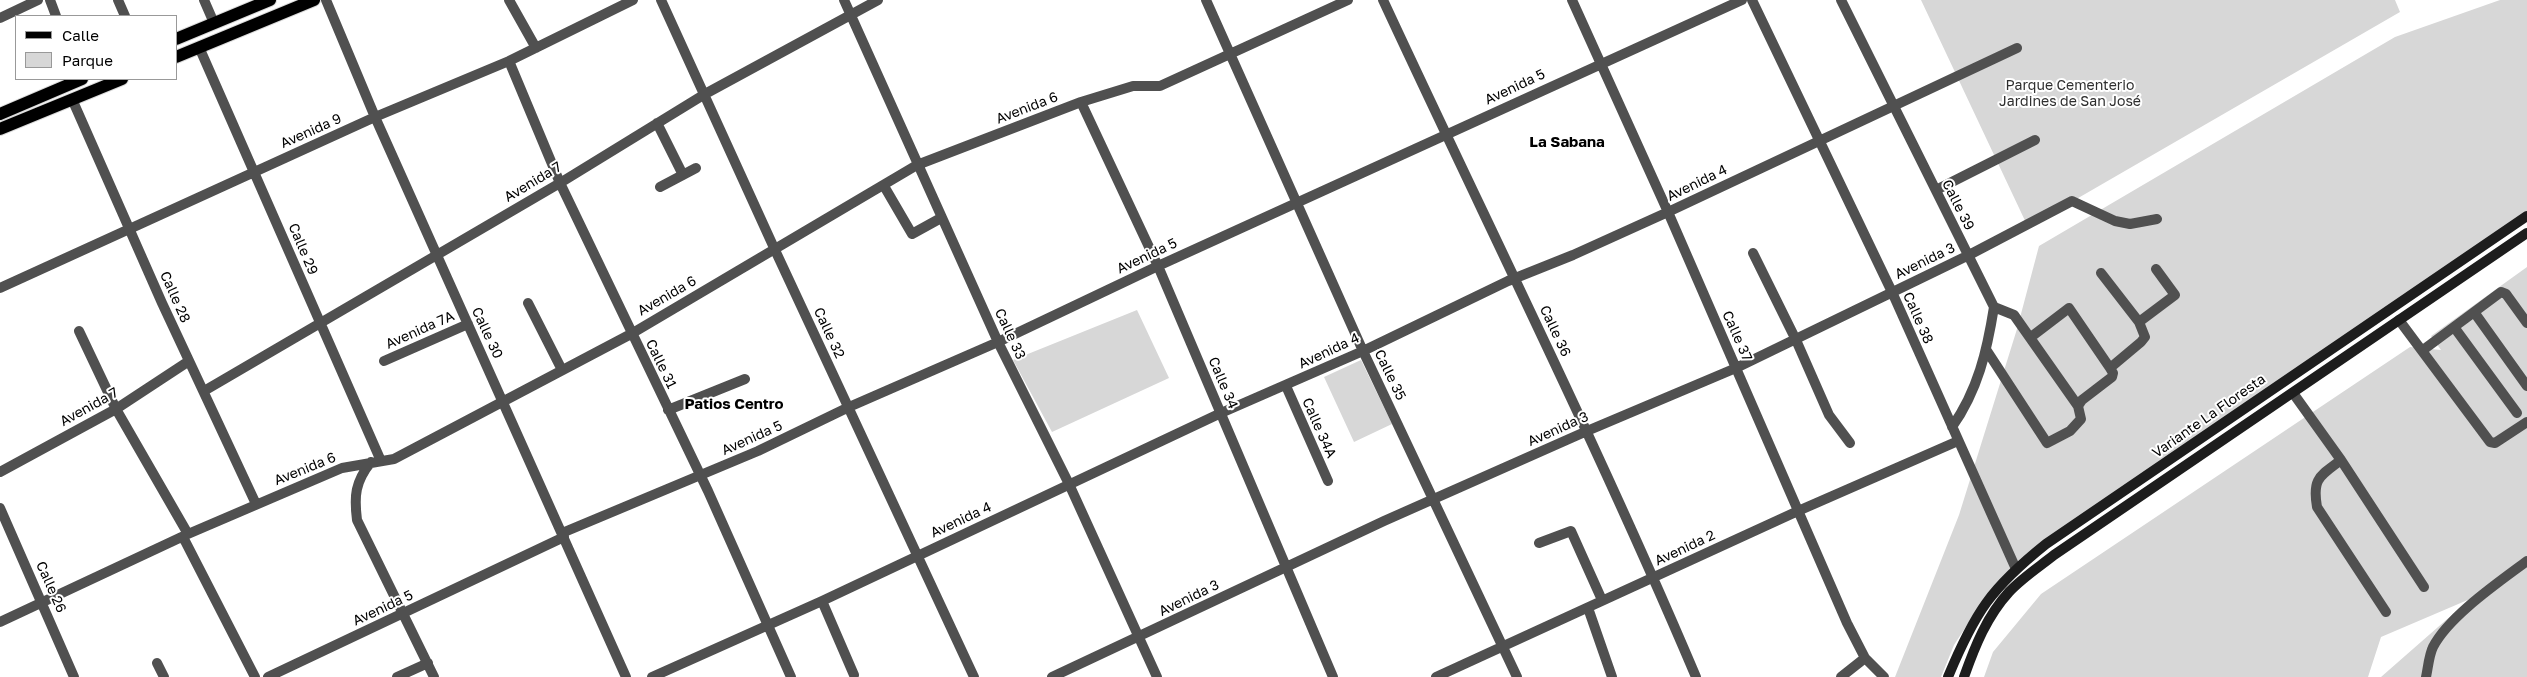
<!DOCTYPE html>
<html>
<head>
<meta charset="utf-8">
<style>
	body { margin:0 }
	#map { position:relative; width:2527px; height:677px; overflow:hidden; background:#fff; font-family:"Golos Text",sans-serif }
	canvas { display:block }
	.legend { position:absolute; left:15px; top:15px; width:162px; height:65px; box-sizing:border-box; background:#fff; border:1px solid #999; margin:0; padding:6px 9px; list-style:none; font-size:15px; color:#000 }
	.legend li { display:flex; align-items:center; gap:10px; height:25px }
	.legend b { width:25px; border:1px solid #999 }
</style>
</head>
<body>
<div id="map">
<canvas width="2527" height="677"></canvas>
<ul class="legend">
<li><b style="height:6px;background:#000"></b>Calle</li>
<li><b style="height:14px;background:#d7d7d7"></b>Parque</li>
</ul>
</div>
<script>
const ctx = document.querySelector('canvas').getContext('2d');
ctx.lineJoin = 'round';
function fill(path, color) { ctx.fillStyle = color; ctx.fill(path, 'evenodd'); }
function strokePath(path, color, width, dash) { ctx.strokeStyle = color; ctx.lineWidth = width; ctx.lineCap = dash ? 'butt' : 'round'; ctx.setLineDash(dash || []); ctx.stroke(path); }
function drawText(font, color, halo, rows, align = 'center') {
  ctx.font = font + ' "Golos Text",sans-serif'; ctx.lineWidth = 4; ctx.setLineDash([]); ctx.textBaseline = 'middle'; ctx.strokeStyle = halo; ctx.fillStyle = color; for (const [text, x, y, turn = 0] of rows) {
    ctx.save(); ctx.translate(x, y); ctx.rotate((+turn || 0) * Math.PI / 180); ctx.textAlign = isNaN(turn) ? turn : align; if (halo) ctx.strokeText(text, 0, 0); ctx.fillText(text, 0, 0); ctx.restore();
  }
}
fill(new Path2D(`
	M 1921,0 L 2395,0 L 2400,12 L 2028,227 Z
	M 2500,0 L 2527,0 L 2527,211 L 2115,493 L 1982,602 L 1954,645 L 1941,677 L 1895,677 L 1959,515 L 2017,329 L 2039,246 L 2395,37 Z
	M 2527,267 L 2527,677 L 2381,677 L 2470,599 L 2381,637 L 2368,677 L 1984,677 L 1993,652 L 2041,594 L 2410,347 L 2441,350 L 2431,336 Z
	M 1137,310 L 1169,378 L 1052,432 L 1013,360 Z
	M 1361,360 L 1392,424 L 1354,442 L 1324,377 Z`), '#d7d7d7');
const primary = new Path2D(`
	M 176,39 L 270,0
	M 176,57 L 314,0
	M 0,114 L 82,79
	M 0,129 L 122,79`);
strokePath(primary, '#dbdbdb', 14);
strokePath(new Path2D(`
	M 50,0 L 56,16
	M 118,0 L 125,16
	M 204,0 L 214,23
	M 326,0 L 375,117 L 626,677
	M 509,0 L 536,48
	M 661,0 L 775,250 L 974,677
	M 844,0 L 998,342 L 1069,484 L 1157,677
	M 1206,0 L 1363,351 L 1517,677
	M 1383,0 C 1488,226 1599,448 1696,677
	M 1572,0 L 1668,212 L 1847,623 L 1865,658 L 1884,677
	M 1752,0 L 1892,292 L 2016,569
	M 1841,0 L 1994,307 C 1987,351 1978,390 1952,427
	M 0,18 L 38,0
	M 199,47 L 381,461
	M 509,61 L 560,183 L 708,491 L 791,677
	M 72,99 L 162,303 L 256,504
	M 1081,102 L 1158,266 L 1333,677
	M 657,123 L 683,175
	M 884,186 L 912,234 L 941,218
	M 660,187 L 696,168
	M 1936,190 L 2035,140
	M 1753,253 L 1796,340 L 1829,415 L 1850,443
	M 2101,273 L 2139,322
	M 0,288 L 375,117 L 509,61 L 633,0
	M 528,303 L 562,370
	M 1994,307 L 2014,315 L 2078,406
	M 2474,312 L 2527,386
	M 2399,320 L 2490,442 L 2495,443 L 2527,422
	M 2454,327 L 2517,413
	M 79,331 L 116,409 L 188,534
	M 2031,337 L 2069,308 L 2110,368
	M 2423,350 L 2501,292 L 2506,294 L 2527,323
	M 1987,351 L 2047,443 L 2070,431 L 2081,419 L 2078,406 L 2082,400 L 2112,377 L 2113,373 L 2110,368 L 2141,342 L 2145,337 L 2139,322 L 2175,295 L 2156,269
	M 384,361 L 468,324
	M 1286,386 L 1328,481
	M 204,391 L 560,183 L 705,94 L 878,0
	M 2293,393 L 2341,460 L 2424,587
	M 668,410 L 745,379
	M 2341,460 C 2320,476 2312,478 2317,507 L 2386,612
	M 371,462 C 355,482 354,496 357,520 L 434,677
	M 0,472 L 116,409 L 189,361
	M 0,508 L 74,677
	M 562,533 L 758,451 L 849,407 L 998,342 L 1158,266 L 1742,0
	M 183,537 L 255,677
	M 1539,543 L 1571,531 L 1602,600
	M 822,601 L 854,675
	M 1588,608 L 1612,677
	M 0,622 L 188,534 L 342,468 L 394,459 L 631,334 L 917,165 L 1081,102 L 1133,86 L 1160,86 L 1348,0
	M 157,663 L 164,677
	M 268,677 L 564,537
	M 397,677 L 428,663
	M 652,677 L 822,601 L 1221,413 L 1363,351 L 1508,281 L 1573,255 L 1668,212 L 2017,48
	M 1052,677 L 1384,521 L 1587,431 L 1736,368 L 1969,255 L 2072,201 L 2115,221 L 2130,224 L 2157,219
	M 1436,677 L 1798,511 L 1958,441
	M 1841,677 L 1865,658
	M 2426,677 C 2428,668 2429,655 2433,647 C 2449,616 2499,582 2527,561`), '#505050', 10);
strokePath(new Path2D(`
	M 1948,677 C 1975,612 1991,588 2046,544 L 2527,216
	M 1964,677 C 1975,646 1987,616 2009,592 C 2022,578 2039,567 2054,555 L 2527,233`), '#1d1d1d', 10);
strokePath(primary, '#000', 12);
drawText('14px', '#2e2e2e', '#fff', [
	["Parque Cementerio",2070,86],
	["Jardines de San José",2070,102]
]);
drawText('14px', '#000', '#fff', [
	["Avenida 5",1515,87,-25],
	["Avenida 6",1027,108,-21],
	["Avenida 9",311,131,-24],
	["Avenida 7",533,182,-31],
	["Avenida 4",1697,183,-26],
	["Calle 39",1958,205,63],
	["Calle 29",303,249,67],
	["Avenida 5",1147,256,-25],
	["Avenida 3",1925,261,-26],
	["Avenida 6",667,296,-30],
	["Calle 28",175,297,66],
	["Calle 38",1918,318,66],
	["Avenida 7A",420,330,-24],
	["Calle 36",1555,331,65],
	["Calle 30",487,333,65],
	["Calle 32",829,333,65],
	["Calle 33",1010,334,65],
	["Calle 37",1737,336,66],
	["Avenida 4",1329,351,-25],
	["Calle 31",661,364,64],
	["Calle 35",1390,375,64],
	["Calle 34",1223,383,67],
	["Avenida 7",89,407,-29],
	["Variante La Floresta",2209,416,-35],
	["Calle 34A",1319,428,66],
	["Avenida 3",1558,429,-24],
	["Avenida 5",752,438,-24],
	["Avenida 6",305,469,-22],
	["Avenida 4",961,520,-25],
	["Avenida 2",1685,548,-25],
	["Calle 26",51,587,66],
	["Avenida 3",1189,598,-26],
	["Avenida 5",383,608,-25]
]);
drawText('bold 15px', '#000', '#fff', [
	["La Sabana",1567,142],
	["Patios Centro",734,404]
]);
</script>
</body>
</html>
